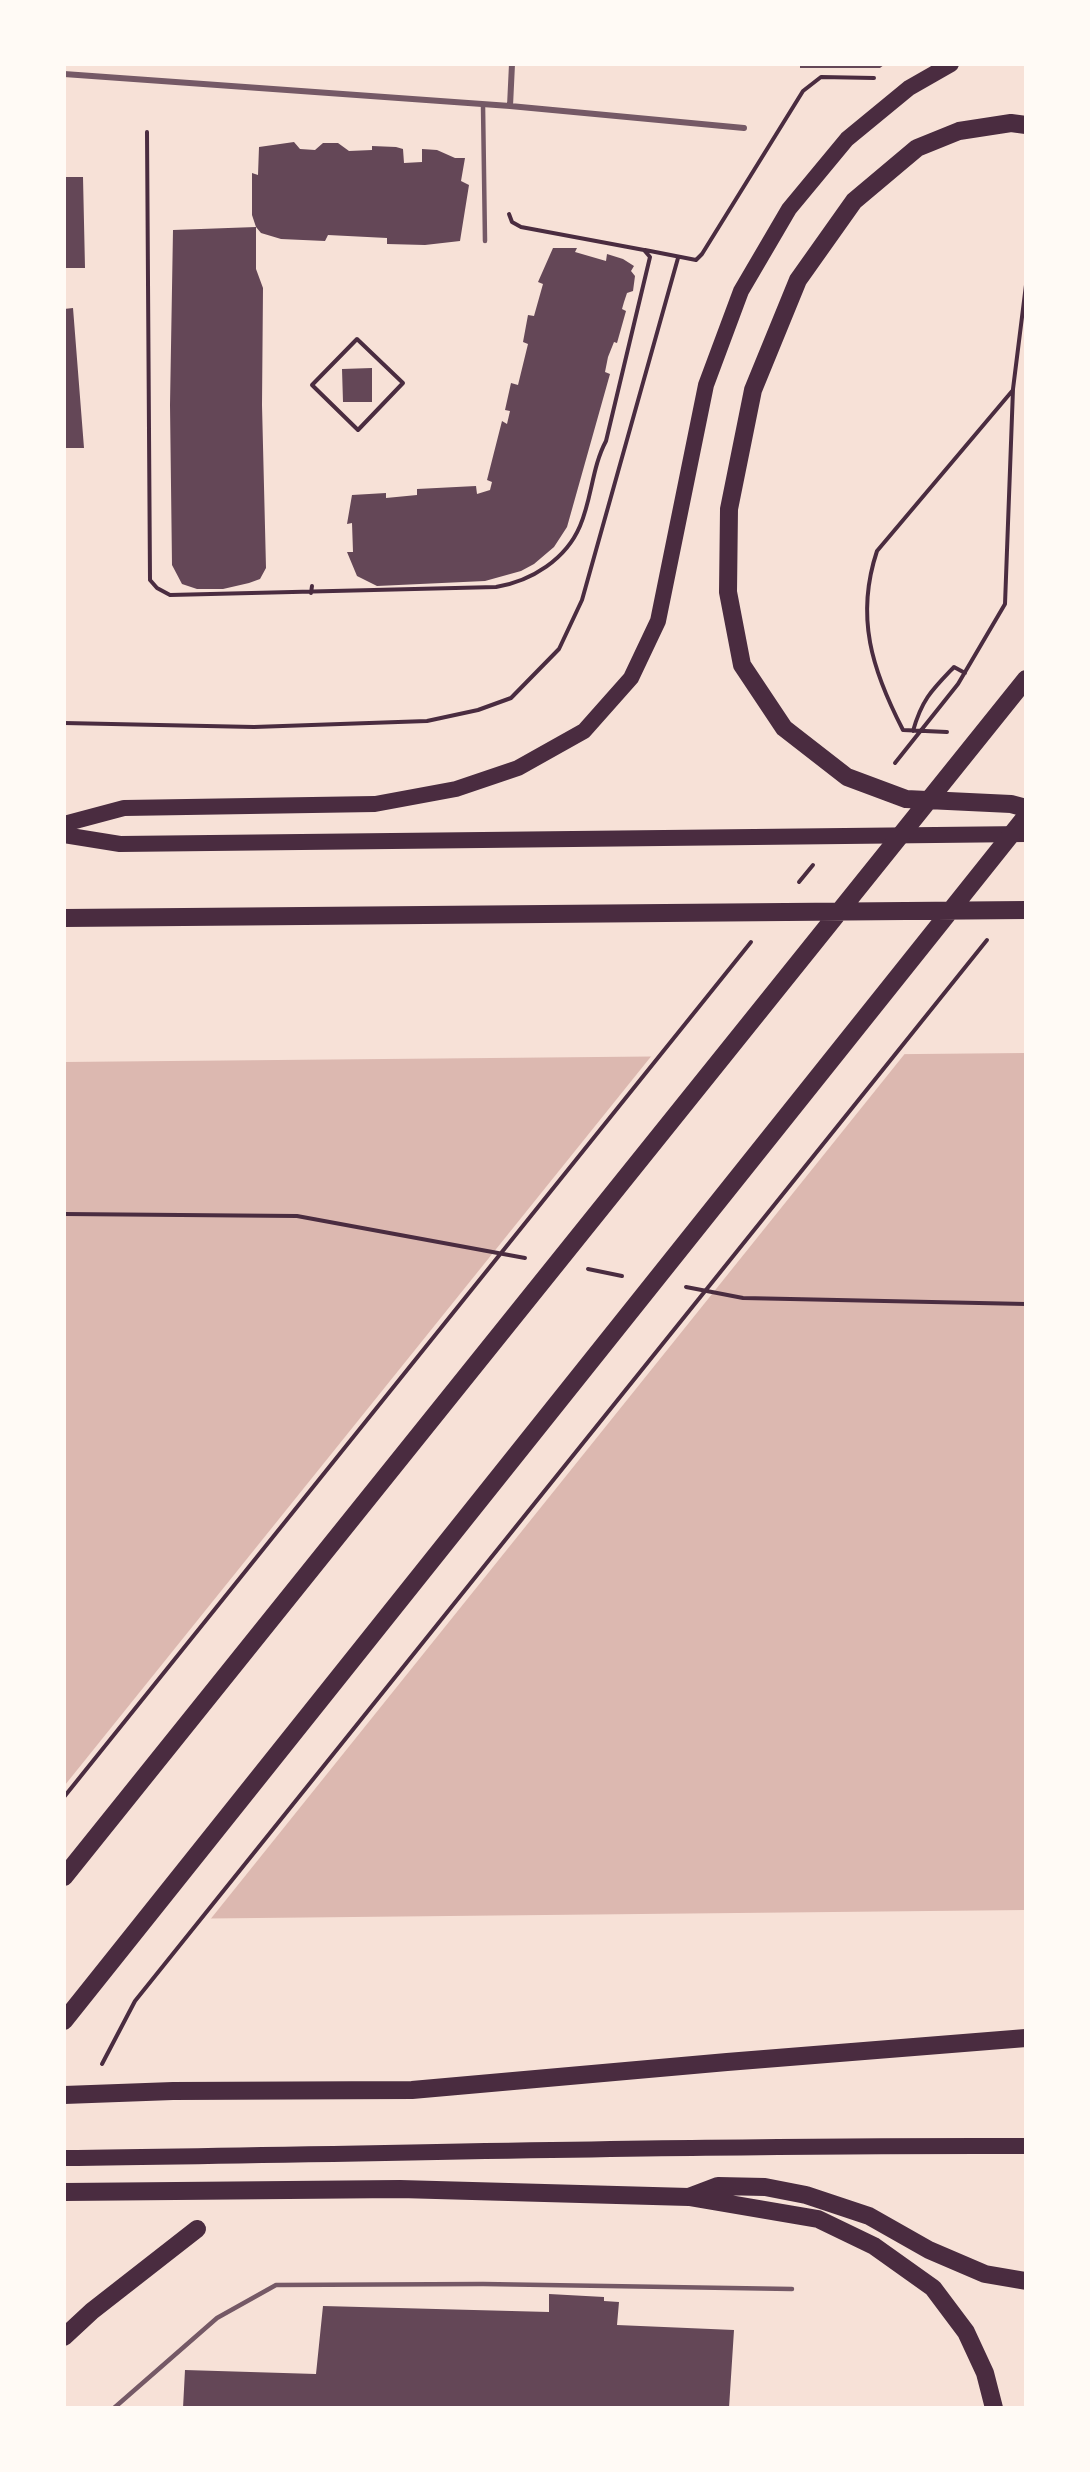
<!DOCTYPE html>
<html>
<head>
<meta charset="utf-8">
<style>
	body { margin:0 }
	#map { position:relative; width:1090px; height:2472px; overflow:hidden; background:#f7e1d7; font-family:Mulish,sans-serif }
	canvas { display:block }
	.frame { position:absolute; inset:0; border:66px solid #fffaf5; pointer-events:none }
</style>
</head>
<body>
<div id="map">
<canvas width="1090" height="2472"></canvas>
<div class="frame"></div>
</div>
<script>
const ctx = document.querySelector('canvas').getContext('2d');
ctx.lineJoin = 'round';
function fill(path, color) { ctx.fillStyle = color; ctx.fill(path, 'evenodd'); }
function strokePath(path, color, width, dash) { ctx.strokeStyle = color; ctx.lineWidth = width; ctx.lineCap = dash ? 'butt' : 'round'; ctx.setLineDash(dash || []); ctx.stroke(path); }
fill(new Path2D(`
	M 1025,1053 L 1025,1910 L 65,1920 L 64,1062 Z`), '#dcb8b0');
fill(new Path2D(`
	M 907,1051 L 209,1921 L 64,1923 L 65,1785 L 653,1054 Z`), '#f7e1d7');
fill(new Path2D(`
	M 800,64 L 885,64 L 880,68 L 800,68 Z
	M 294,142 L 300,149 L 315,150 L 323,143 L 338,143 L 349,151 L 372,150 L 372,146 L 396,147 L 403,149 L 404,163 L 422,162 L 422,149 L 437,150 L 455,158 L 465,158 L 461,181 L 469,185 L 460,241 L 425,245 L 387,244 L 387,238 L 328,235 L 325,241 L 281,239 L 261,233 L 256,227 L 252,215 L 252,173 L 258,175 L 259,147 Z
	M 64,177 L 83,177 L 85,268 L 64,268 Z
	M 256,227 L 256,269 L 263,288 L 262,405 L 266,568 L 260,579 L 249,583 L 223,589 L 197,589 L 182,584 L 172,565 L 170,405 L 173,230 Z
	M 553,248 L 577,248 L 575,252 L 606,261 L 607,254 L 623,259 L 634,266 L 631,271 L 635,276 L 633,291 L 627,293 L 624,302 L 622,309 L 626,311 L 617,343 L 614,342 L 608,357 L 605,372 L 610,374 L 567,527 L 554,547 L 534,564 L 521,571 L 485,581 L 377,586 L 357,576 L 347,552 L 353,552 L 352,523 L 347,524 L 352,495 L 386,493 L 386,498 L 417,495 L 417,489 L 476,486 L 477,494 L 490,490 L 492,482 L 487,480 L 502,421 L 507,424 L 510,411 L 505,410 L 511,383 L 518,385 L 528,344 L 523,342 L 528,315 L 534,316 L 543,284 L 538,282 Z
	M 73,308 L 84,448 L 64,448 L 64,309 Z
	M 372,368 L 372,402 L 343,402 L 342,369 Z
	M 549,2294 L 604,2297 L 604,2301 L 619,2302 L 617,2325 L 734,2330 L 729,2408 L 183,2408 L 185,2370 L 316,2374 L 323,2306 L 549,2312 Z`), '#644757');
strokePath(new Path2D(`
	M 147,132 L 150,580 L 157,588 L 170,595 L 496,587 C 532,581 566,559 580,526 C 592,498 592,467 606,441 L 650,257 L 644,250 L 521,227 L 512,222 L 509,214
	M 645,250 L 696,260 L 702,254 L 803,91 L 821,77 L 874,78
	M 357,339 L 403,383 L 358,430 L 312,385 Z
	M 311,593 L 312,586
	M 64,723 L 254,727 L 427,721 L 478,710 L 511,698 L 559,649 L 582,600 L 678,258
	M 913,731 C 922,699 932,690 954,667 L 965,673
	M 947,732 L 903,730 C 872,670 855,617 877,551 L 1013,390
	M 895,763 L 958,684 L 1005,604 L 1013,389 L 1026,285
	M 799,882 L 813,865
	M 64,1214 L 297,1216 L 525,1258
	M 588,1269 L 622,1276
	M 686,1287 L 743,1298 L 1026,1304
	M 64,1797 L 751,942
	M 102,2064 L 135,2001 L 987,940`), '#4a2c40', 4);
strokePath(new Path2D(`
	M 483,105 L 485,241
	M 114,2408 L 217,2318 L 276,2285 L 483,2284 L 792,2289`), '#755966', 4.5);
strokePath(new Path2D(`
	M 64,74 L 510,106 L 744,128
	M 510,106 L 512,64`), '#755966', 6);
strokePath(new Path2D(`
	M 64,824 L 124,808 L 375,804 L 456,789 L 518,768 L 584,731 L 631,678 L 658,621 L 706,385 L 741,291 L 789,209 L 847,139 L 909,88 L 951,64
	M 64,835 L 120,844 L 1026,834
	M 64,2158 C 385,2154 705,2145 1026,2146`), '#4a2c40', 16);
strokePath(new Path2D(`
	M 1026,125 L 1011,123 L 959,131 L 917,148 L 854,201 L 798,280 L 753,390 L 729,509 L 728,592 L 742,665 L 784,728 L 847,777 L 906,799 L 1011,804 L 1026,808
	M 64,918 L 1026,910
	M 64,1877 L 1026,679
	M 64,2021 L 1026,816
	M 64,2095 L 173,2091 L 412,2090 L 727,2062 L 1026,2038
	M 64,2192 L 400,2189 L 689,2197 L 818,2219 L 874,2246 L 933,2288 L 966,2332 L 985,2373 L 994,2408
	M 689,2197 L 718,2186 L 765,2187 L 806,2195 L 869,2216 L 929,2250 L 985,2274 L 1026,2281
	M 64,2337 L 92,2311 L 197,2229`), '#4a2c40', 18);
</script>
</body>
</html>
